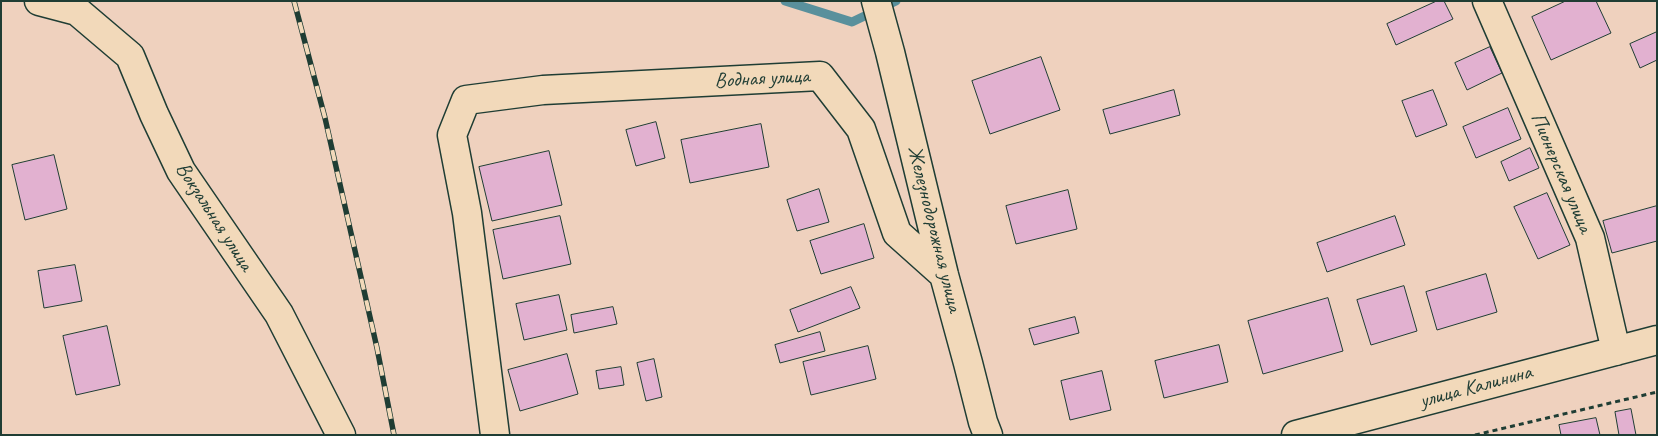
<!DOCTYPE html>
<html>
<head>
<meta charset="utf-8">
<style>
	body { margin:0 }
	#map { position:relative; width:1658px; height:436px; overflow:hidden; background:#efd1be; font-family:Caveat,sans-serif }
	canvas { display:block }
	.frame { position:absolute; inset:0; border:2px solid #1f3d34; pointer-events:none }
</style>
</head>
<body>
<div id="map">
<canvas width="1658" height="436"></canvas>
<div class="frame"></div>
</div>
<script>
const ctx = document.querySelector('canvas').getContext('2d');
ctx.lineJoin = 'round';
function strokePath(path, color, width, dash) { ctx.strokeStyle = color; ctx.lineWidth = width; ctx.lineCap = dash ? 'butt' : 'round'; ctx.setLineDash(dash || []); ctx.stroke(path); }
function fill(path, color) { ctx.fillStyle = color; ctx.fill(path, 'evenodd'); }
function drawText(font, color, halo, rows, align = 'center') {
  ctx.font = font + ' Caveat,sans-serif'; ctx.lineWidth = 4; ctx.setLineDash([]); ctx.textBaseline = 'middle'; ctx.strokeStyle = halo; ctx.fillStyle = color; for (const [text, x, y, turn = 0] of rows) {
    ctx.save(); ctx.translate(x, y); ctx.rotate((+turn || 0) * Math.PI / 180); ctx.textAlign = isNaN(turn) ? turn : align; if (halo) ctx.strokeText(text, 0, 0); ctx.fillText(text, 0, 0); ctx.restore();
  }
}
strokePath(new Path2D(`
	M 785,1 L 852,22 L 896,1`), '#59909c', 9);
const building = new Path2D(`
	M 1437,1 L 1444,1 L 1453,19 L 1396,45 L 1387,24 Z
	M 1566,1 L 1596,1 L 1611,33 L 1551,60 L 1532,17 Z
	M 1657,32 L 1657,60 L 1640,68 L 1630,44 Z
	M 1490,47 L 1502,73 L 1467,90 L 1455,63 Z
	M 1041,57 L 1060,110 L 990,134 L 972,81 Z
	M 1174,90 L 1180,115 L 1110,134 L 1103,110 Z
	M 1433,90 L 1447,125 L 1416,137 L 1402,101 Z
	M 1508,108 L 1521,139 L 1476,158 L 1463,127 Z
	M 656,122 L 665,158 L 636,166 L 626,130 Z
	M 761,124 L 769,167 L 690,183 L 681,140 Z
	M 1530,148 L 1539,168 L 1509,181 L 1501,162 Z
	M 549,151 L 562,205 L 492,221 L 479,167 Z
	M 54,155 L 67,209 L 25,220 L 12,165 Z
	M 819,189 L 829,222 L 797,231 L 787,200 Z
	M 1068,190 L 1077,229 L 1016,244 L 1006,206 Z
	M 1547,193 L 1570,245 L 1538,259 L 1514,207 Z
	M 1657,206 L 1657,241 L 1612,253 L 1603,221 Z
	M 560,216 L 571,264 L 503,279 L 493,230 Z
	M 1395,216 L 1405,245 L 1327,272 L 1317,243 Z
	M 864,224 L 874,258 L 821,274 L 810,241 Z
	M 75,265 L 82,301 L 44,308 L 38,271 Z
	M 1486,274 L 1497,312 L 1437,330 L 1426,292 Z
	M 1404,286 L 1417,331 L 1371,345 L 1357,300 Z
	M 851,287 L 860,308 L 798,332 L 790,310 Z
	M 559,295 L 567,330 L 524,340 L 516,304 Z
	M 1328,298 L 1343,351 L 1263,374 L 1248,321 Z
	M 613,307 L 617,324 L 574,333 L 571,315 Z
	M 1075,317 L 1079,333 L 1034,345 L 1029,329 Z
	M 107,326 L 120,385 L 76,395 L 63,336 Z
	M 820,332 L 825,351 L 780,363 L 775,345 Z
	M 1219,345 L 1228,382 L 1164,398 L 1155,361 Z
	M 868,346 L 876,379 L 811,395 L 803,362 Z
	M 567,354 L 578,394 L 520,411 L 508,370 Z
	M 654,359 L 662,397 L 646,401 L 637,363 Z
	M 621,367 L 624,385 L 599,389 L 596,371 Z
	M 1102,371 L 1111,410 L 1070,420 L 1061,381 Z
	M 1631,409 L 1636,435 L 1619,435 L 1615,412 Z
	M 1596,418 L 1600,435 L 1561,435 L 1559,425 Z`);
fill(building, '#e2b1d0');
strokePath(building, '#1f3d34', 1);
const minor = new Path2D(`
	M 39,1 L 77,11 L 130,56 L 154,114 L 181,171 L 279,314 L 341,435
	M 876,1 L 890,52 L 944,275 L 968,363 L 983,422 L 988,435
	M 1487,1 L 1590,238 L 1616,351
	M 495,435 L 467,213 L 452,135 L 466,100 L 543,90 L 820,76 L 861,129 L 897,233 L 944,275
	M 1296,435 L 1657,340`);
strokePath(minor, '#1f3d34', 31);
strokePath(new Path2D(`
	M 1475,435 L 1657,392`), '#1f3d34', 3, [5, 4]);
strokePath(minor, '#f2d9ba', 28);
const rail = new Path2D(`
	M 294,1 L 325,118 L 377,348 L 394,435`);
strokePath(rail, '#1f3d34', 5.5);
strokePath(rail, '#f2d9ba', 4, [11]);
drawText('21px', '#1f3d34', '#f2d9ba', [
	["Водная улица",762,79,-3],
	["Пионерская улица",1561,173,67],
	["Вокзальная улица",214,217,57],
	["Железнодорожная улица",934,229,76],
	["улица Калинина",1476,387,-15]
]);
</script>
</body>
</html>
